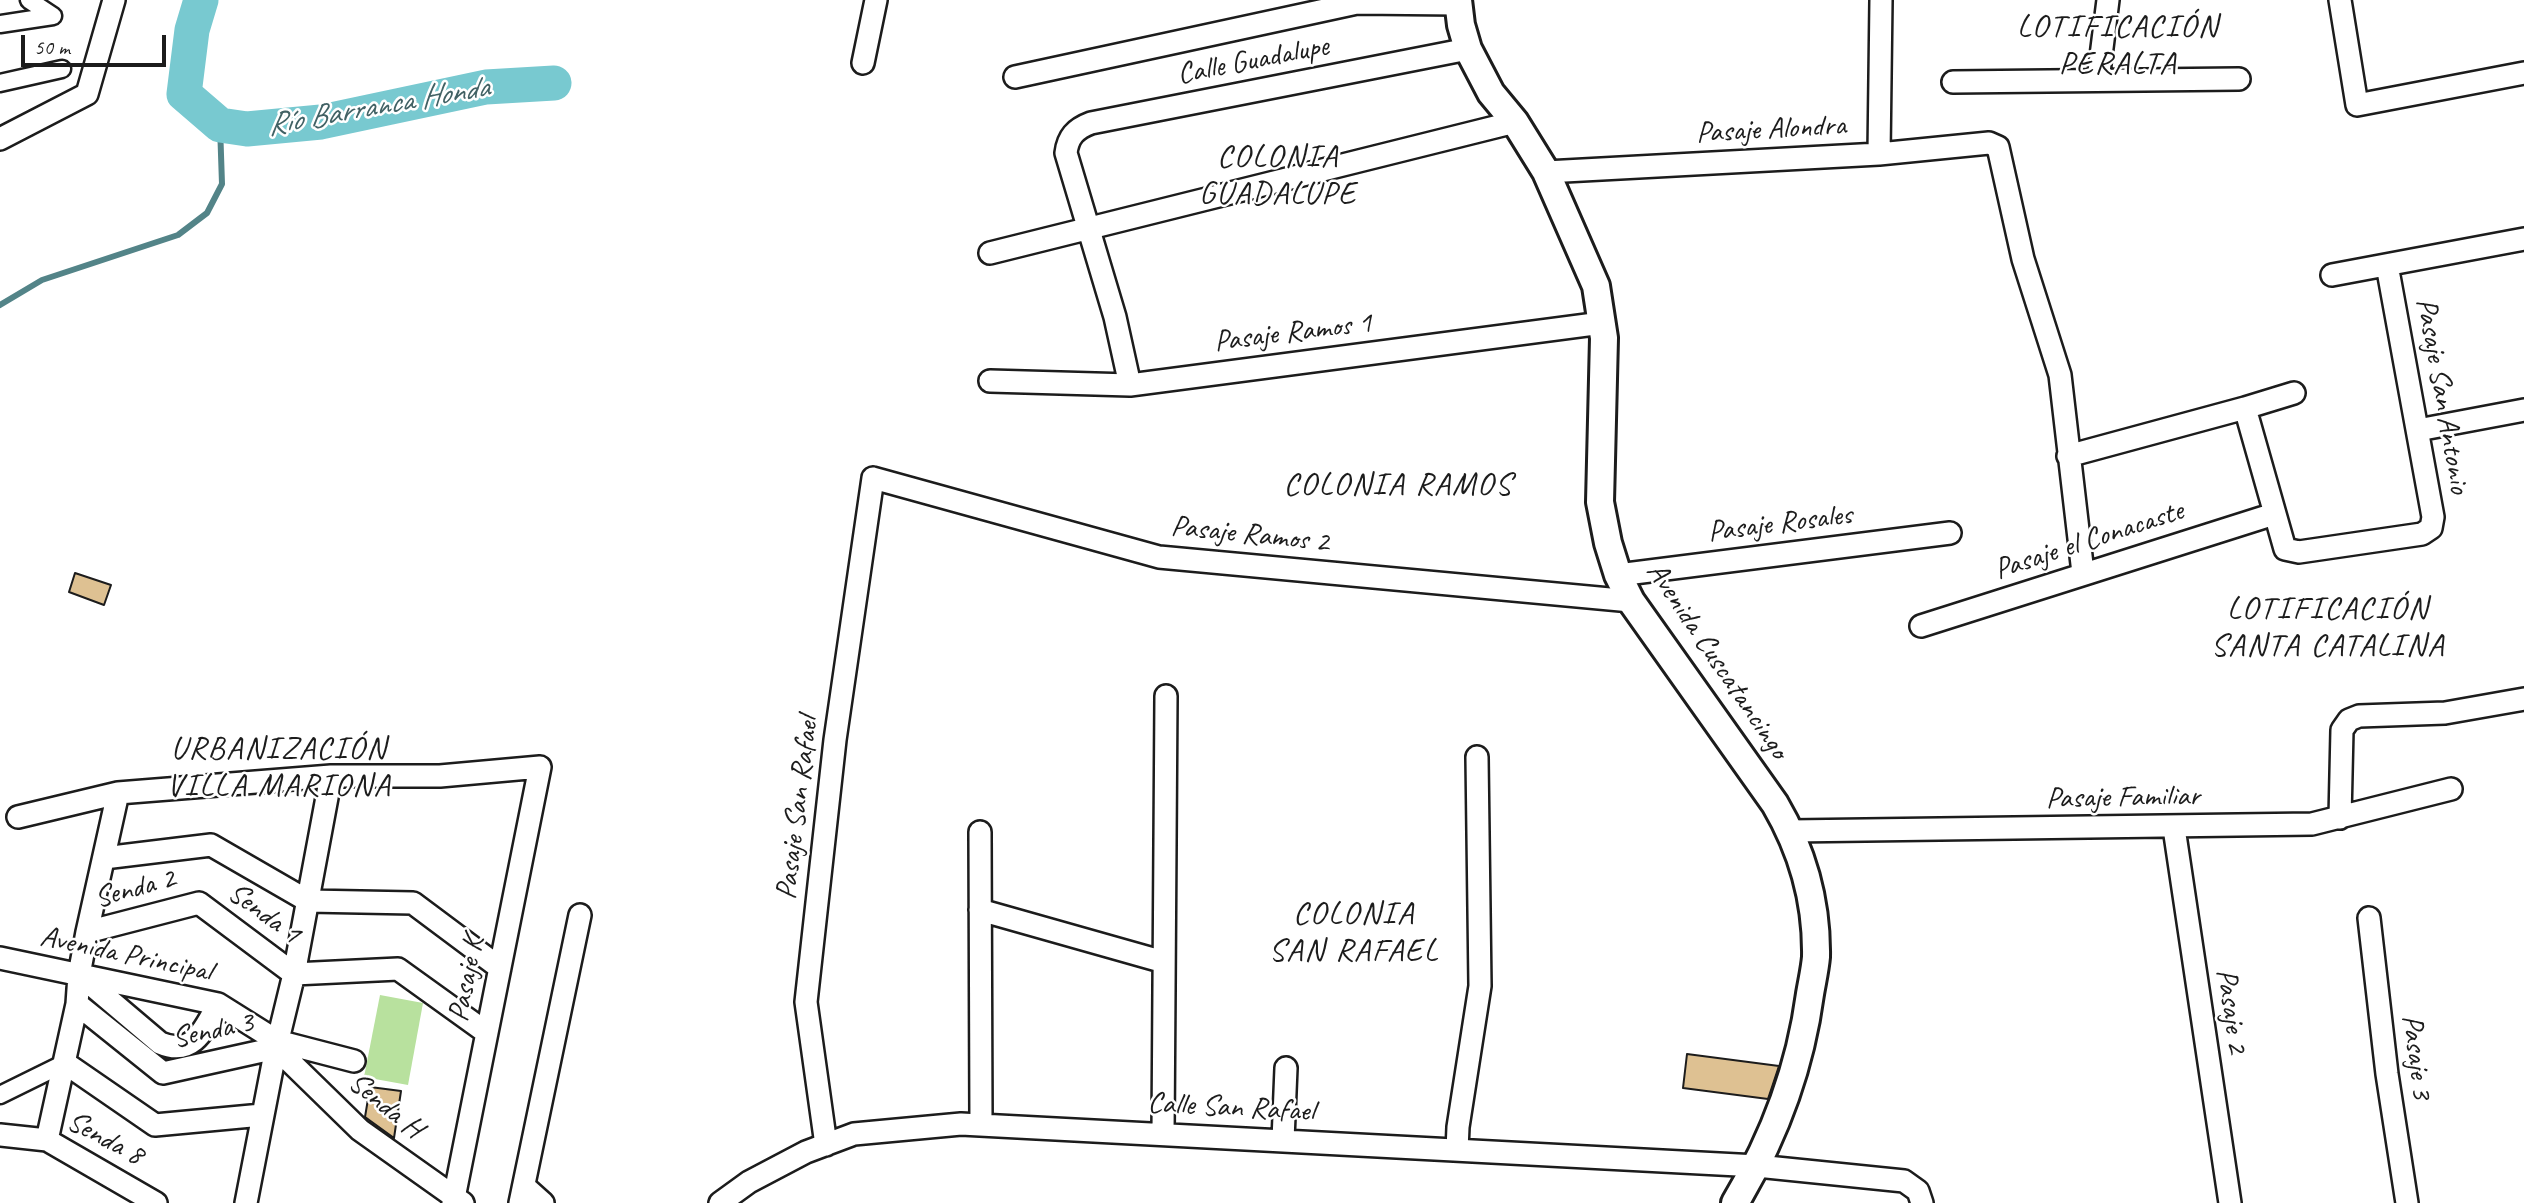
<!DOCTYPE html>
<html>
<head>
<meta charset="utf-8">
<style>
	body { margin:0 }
	#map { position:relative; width:2524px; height:1203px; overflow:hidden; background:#fff; font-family:Caveat,sans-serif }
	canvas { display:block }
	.scale { position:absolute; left:21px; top:35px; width:145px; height:32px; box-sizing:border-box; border:4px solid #1c1c1c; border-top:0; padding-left:9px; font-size:21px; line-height:24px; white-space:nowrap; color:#1c1c1c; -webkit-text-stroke:5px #fff; paint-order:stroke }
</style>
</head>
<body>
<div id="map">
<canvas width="2524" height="1203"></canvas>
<div class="scale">50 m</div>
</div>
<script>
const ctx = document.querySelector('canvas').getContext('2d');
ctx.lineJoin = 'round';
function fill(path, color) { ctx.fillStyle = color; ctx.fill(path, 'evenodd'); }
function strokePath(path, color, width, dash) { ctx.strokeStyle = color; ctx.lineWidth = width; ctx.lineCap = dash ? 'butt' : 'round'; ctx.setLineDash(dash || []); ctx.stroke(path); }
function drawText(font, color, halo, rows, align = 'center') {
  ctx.font = font + ' Caveat,sans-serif'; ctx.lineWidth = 5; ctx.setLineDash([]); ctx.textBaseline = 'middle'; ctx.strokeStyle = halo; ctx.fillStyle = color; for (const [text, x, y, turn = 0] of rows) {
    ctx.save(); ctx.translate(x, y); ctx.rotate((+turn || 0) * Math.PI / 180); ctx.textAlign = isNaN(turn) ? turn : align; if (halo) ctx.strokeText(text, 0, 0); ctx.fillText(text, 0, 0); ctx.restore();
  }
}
fill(new Path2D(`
	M 380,995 L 423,1003 L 408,1085 L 364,1077 Z`), '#b8e19e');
strokePath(new Path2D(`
	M 0,305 L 42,280 L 178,235 L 207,213 L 222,184 L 220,125`), '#538488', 6);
strokePath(new Path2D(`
	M 201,0 L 192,30 L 184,94 L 220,125 L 247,129 L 321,122 L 486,87 L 554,83`), '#78c9d0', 35);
const building = new Path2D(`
	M 75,573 L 111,585 L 104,605 L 69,592 Z
	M 1687,1054 L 1779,1066 L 1768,1099 L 1683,1088 Z
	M 370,1087 L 401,1091 L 394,1138 L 365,1117 Z`);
fill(building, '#dec192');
strokePath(building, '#1c1c1c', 2);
const pedestrian = new Path2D(`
	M 29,0 L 53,16
	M 0,24 L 53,16
	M 0,83 L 62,69
	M 0,1095 L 65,1063`);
const minor = new Path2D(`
	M 2340,0 L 2357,105 L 2524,73
	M 863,63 L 876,0
	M 1015,77 L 1357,3 L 1458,4
	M 2098,80 L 2108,0
	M 1953,82 L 2239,79
	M 0,139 L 87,94 L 114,0
	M 1879,154 L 1881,0
	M 1546,172 L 1879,154 L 1989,143 L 1998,147 L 2023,259 L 2060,375 L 2083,573
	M 990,253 L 1515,122
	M 2332,275 L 2524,239
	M 990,381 L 1130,385 L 1602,323
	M 1130,385 L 1115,317 L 1066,153 C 1068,137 1075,129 1091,123 L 1468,49
	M 2245,408 L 2285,549 L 2299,552 L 2422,534 L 2431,528 L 2433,517 L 2387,265
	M 2418,430 L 2524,410
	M 2068,456 L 2245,408 L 2294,393
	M 1618,575 L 1950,533
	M 1921,626 L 2274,514
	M 18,817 L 118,793 L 331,776 L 440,776 L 540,767 L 453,1203
	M 2340,818 L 2342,730 L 2349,720 L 2359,716 L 2445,713 L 2524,699
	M 2174,828 L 2230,1203
	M 1791,831 L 2312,824 L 2451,789
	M 980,832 L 981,1124
	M 104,858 L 211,845 L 308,901 L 413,903 L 500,968
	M 980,910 L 1164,962
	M 2369,918 L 2387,1074 L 2407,1203
	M 87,932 L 199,903 L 294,974 L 398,969 L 487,1033
	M 0,958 L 218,1004 L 277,1041 L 354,1061
	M 81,976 L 160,1043 C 193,1057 204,1030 218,1004
	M 77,1004 L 163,1073 L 276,1048 L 360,1130 L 463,1203
	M 65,1063 L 155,1125 L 262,1115
	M 1163,1134 L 1166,696
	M 0,1135 L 47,1140 L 156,1203
	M 47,1140 L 77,1004 L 79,975 L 87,932 L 118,793
	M 1283,1140 L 1286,1068
	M 826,1145 L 806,1002 L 835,740 L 873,478 L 1159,557 L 1631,601
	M 1457,1150 L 1458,1127 L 1480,986 L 1477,757
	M 524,1186 L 543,1203
	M 246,1203 L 276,1048 L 294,974 L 331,776
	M 520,1203 L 580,915
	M 720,1203 L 749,1182 L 806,1152 L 854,1134 L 961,1124 L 1757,1166 L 1904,1181 L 1918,1191 L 1922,1203`);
const tertiary = new Path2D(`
	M 1458,0 L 1461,25 L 1468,49 L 1491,93 L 1515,122 L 1546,172 L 1596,286 L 1604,338 L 1600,502 L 1608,543 L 1618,575 L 1631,601 L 1775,804 C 1802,850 1817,903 1816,957 C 1815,969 1812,982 1810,994 C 1800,1069 1774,1138 1735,1203`);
strokePath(pedestrian, '#1c1c1c', 21);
strokePath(minor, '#1c1c1c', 26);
strokePath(tertiary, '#1c1c1c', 32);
strokePath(pedestrian, '#fff', 16);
strokePath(minor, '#fff', 21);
strokePath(tertiary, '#fff', 26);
drawText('30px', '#1c1c1c', '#fff', [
	["Calle Guadalupe",1253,61,-11],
	["Pasaje Alondra",1771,130,-3],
	["Pasaje Ramos 1",1293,333,-7],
	["Pasaje San Antonio",2442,396,80],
	["Pasaje Rosales",1780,524,-7],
	["Pasaje Ramos 2",1250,535,6],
	["Pasaje el Conacaste",2089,541,-18],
	["Avenida Cuscatancingo",1717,661,56],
	["Pasaje Familiar",2123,798,-1],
	["Pasaje San Rafael",798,808,-83],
	["Senda 2",135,889,-15],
	["Senda 1",264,914,36],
	["Avenida Principal",126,955,12],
	["Pasaje K",467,979,-79],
	["Pasaje 2",2231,1011,82],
	["Senda 3",213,1031,-12],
	["Pasaje 3",2416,1057,83],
	["Senda H",385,1106,39],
	["Calle San Rafael",1231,1108,3],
	["Senda 8",105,1139,28]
]);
ctx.letterSpacing = '2px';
drawText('32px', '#1c1c1c', '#fff', [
	["LOTIFICACIÓN",2118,28],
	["PERALTA",2118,65],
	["COLONIA",1278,158],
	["GUADALUPE",1278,195],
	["COLONIA RAMOS",1398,486],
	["LOTIFICACIÓN",2328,610],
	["SANTA CATALINA",2328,647],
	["URBANIZACIÓN",279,750],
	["VILLA MARIONA",279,787],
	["COLONIA",1354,915],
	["SAN RAFAEL",1354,952]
]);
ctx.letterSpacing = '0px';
drawText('italic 32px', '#416164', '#fff', [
	["Río Barranca Honda",378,107,-10]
]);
</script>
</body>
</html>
